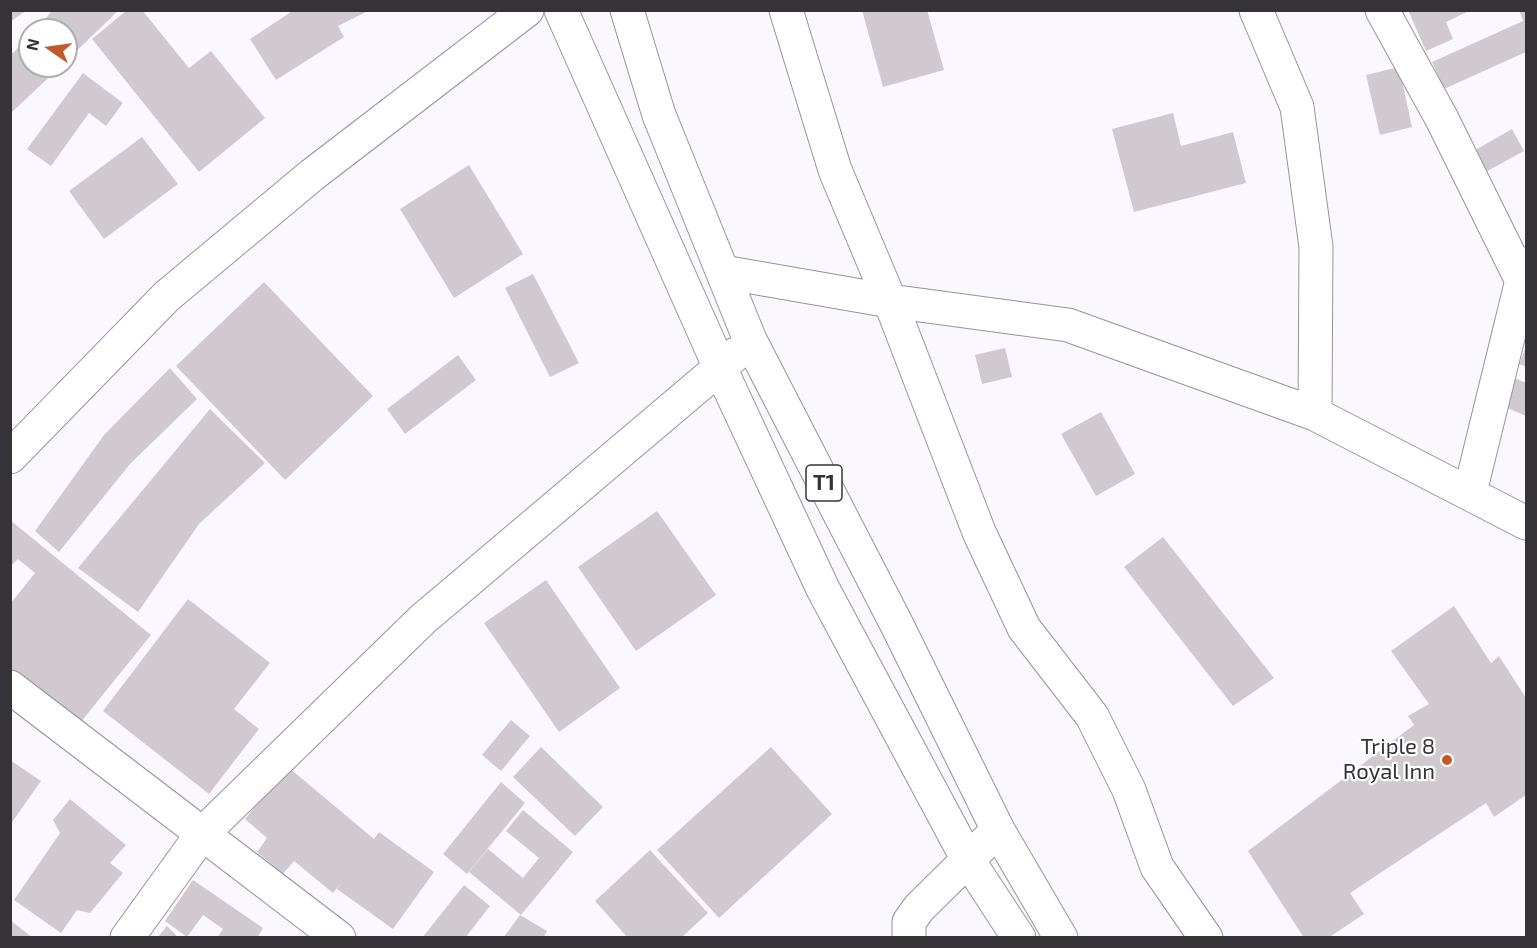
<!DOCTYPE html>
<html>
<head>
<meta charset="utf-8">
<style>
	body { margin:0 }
	#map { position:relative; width:1537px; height:948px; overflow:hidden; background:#fbf7ff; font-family:"Exo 2",sans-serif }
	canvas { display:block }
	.frame { position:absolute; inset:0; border:12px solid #353337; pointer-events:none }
	.north { position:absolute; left:18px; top:18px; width:60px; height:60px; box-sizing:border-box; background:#fff; border:2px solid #aeadaf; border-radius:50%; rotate:283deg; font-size:16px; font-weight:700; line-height:24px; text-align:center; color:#353337 }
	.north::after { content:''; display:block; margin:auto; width:21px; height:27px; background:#c05a2c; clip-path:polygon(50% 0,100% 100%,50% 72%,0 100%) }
</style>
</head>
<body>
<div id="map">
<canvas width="1537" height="948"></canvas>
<div class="frame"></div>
<div class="north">N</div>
</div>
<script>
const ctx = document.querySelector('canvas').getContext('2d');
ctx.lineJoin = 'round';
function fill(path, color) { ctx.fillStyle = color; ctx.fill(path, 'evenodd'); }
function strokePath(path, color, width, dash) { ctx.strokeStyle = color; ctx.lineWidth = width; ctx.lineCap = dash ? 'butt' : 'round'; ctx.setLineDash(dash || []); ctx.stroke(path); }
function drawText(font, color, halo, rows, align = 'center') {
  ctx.font = font + ' "Exo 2",sans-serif'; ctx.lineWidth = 4.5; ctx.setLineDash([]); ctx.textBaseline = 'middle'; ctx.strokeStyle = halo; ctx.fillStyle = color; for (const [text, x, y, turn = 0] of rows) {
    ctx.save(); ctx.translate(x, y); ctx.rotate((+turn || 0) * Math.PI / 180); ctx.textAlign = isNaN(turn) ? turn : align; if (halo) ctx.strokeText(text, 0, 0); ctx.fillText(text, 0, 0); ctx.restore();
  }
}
fill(new Path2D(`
	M 10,10 L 27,10 L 10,22 Z
	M 53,10 L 119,10 L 66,61 L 66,30 L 35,30 Z
	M 127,10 L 142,10 L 189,68 L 211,51 L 265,118 L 199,172 L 92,39 Z
	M 294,10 L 370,10 L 338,26 L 344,37 L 276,80 L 250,39 Z
	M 862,10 L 927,10 L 944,70 L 883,87 Z
	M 1408,10 L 1471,10 L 1446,22 L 1453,39 L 1426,51 Z
	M 1519,10 L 1526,10 L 1526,52 L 1444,89 L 1432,62 L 1523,21 Z
	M 30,35 L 30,66 L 61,66 L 10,114 L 10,50 L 13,53 Z
	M 1399,67 L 1412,127 L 1380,135 L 1366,75 Z
	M 83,73 L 123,103 L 106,126 L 89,113 L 51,166 L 27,149 Z
	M 1173,113 L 1181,146 L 1233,132 L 1246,183 L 1134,212 L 1112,129 Z
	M 1512,129 L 1524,151 L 1482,174 L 1470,153 Z
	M 142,137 L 178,184 L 104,239 L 69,191 Z
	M 469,165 L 523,254 L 454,298 L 400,209 Z
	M 533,274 L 579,363 L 550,377 L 505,288 Z
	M 264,282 L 373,396 L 285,480 L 176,366 Z
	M 1526,346 L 1526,367 L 1519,364 Z
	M 1005,348 L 1012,377 L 982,384 L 975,355 Z
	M 458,355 L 476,380 L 405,434 L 387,409 Z
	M 170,368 L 197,399 L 130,464 L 59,552 L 35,531 L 104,435 Z
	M 1510,376 L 1526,383 L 1526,416 L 1498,404 Z
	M 210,409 L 265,463 L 199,524 L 138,612 L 78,568 Z
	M 1101,412 L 1135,474 L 1096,496 L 1061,434 Z
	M 657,511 L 716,595 L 636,651 L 578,567 Z
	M 10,520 L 151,635 L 76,728 L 10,674 L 10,604 L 35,573 L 18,559 L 10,567 Z
	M 1163,537 L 1274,678 L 1233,706 L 1124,567 Z
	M 546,580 L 620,688 L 559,732 L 484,623 Z
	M 188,599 L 270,663 L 234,709 L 259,729 L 209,794 L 103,711 Z
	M 1454,606 L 1491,663 L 1499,656 L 1526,698 L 1526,795 L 1494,817 L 1486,803 L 1350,893 L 1364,914 L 1328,938 L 1304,938 L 1248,851 L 1414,725 L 1408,716 L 1429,704 L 1391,651 Z
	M 511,720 L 530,736 L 501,771 L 482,755 Z
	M 541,747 L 603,807 L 575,836 L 513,777 Z
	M 771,747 L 832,814 L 719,918 L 657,850 Z
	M 10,760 L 41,781 L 10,825 Z
	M 288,767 L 374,839 L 379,832 L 434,872 L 393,929 L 337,889 L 342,882 L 333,893 L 294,861 L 283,874 L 257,852 L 267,838 L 245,819 Z
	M 501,782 L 525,803 L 467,874 L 443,854 Z
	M 70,799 L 126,845 L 110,863 L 123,873 L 90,913 L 77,910 L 61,933 L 14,900 L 60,833 L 53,820 Z
	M 523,810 L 573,852 L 521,915 L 469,872 L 488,849 L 523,878 L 539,858 L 506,831 Z
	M 650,850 L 708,913 L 681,938 L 628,938 L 595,901 Z
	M 193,880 L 263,928 L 257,938 L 217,938 L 223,929 L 203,915 L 187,937 L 165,921 Z
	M 464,885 L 490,906 L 465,938 L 422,938 Z
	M 520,915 L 547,931 L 543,938 L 503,938 Z
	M 10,920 L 33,938 L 10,938 Z
	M 167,926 L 179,938 L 157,938 Z`), '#d0c9d0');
const street = new Path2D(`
	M 561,10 L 721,370 L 823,589 L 968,860 L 1019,938
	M 786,10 L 835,170 L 890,301 L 979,532 L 1024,628 L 1092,716 L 1129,790 L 1157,867 L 1206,938
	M 1256,10 L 1297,107 L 1316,247 L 1315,414
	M 1382,10 L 1442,119 L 1521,279
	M 723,272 L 890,301 L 1068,325 L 1315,414 L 1526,523
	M 10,457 L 167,296 L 312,175 L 527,10
	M 1470,492 L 1526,264
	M 10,687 L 339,938
	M 127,938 L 202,834 L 423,619 L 736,354
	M 909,938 L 909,922 L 919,908 L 998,830`);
const highway = new Path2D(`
	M 627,10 L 659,115 L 750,340 L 897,625 L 998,830 L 1061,938`);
strokePath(street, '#97939b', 35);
strokePath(highway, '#97939b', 35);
strokePath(street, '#fff', 33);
strokePath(highway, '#fff', 33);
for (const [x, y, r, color] of [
	[1447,760,6,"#c05a2c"]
]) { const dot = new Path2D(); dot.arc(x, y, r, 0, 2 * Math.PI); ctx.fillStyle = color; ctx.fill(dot); strokePath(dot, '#fff', 2); }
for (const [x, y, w] of [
	[824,483,36]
]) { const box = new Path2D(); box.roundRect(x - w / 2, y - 18, w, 36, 4.5); ctx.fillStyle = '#fff'; ctx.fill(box); strokePath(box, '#353337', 1.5); }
drawText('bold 21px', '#353337', null, [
	["T1",824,483]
]);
drawText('22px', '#353337', '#fff', [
	["Triple 8",1435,747],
	["Royal Inn",1435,772]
], 'right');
</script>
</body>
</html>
